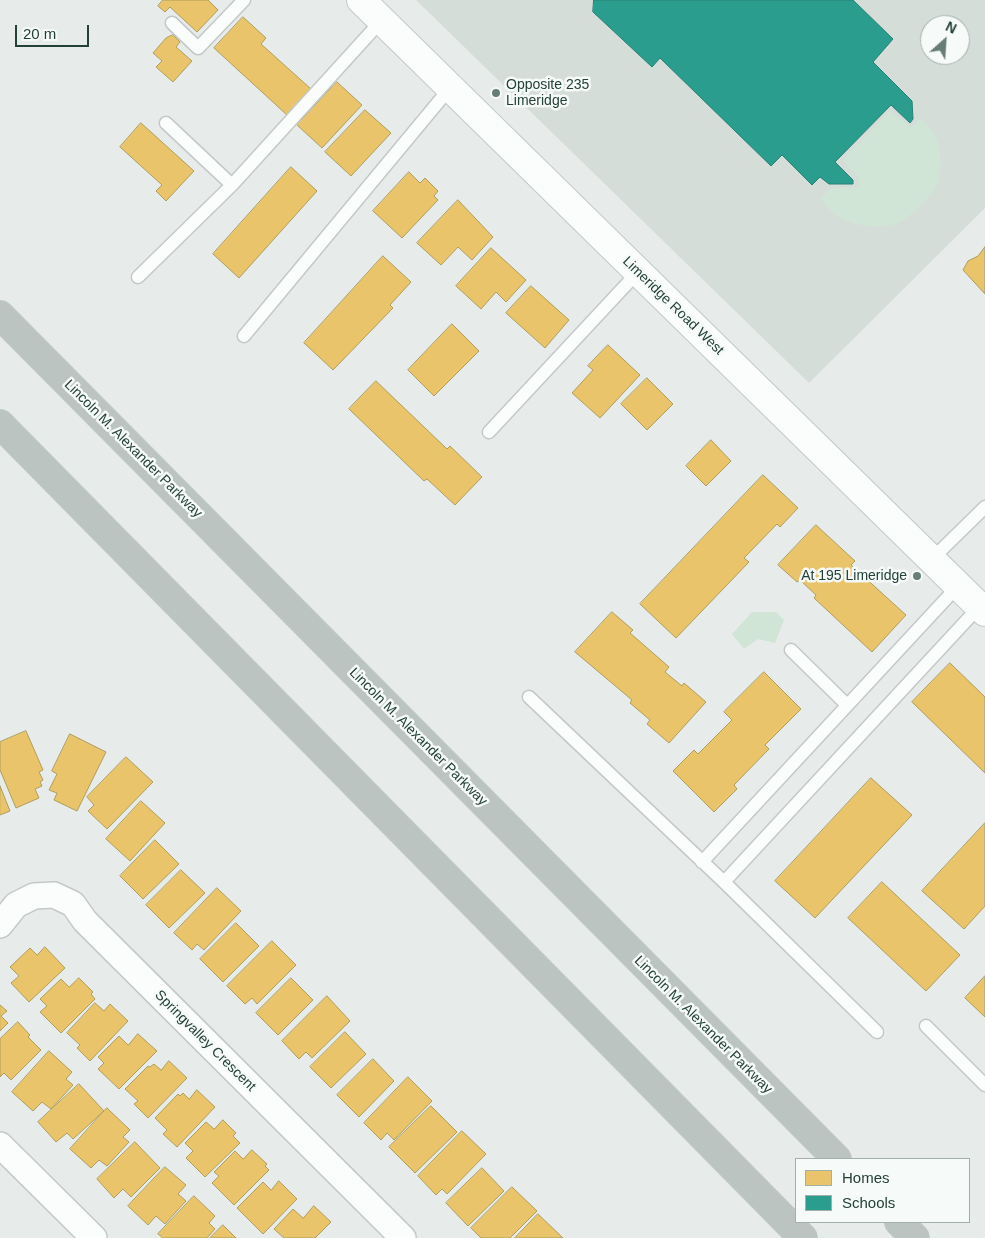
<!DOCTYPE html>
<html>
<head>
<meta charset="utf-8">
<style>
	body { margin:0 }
	#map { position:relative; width:985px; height:1238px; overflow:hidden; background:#e7ecea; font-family:Helvetica,sans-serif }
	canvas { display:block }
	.legend { position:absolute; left:795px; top:1158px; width:175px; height:65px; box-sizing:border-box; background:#f6faf8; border:1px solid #a2b0ab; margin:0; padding:6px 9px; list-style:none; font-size:15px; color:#234137 }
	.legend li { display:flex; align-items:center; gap:10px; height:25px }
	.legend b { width:25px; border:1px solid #a2b0ab }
	.north { position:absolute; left:920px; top:15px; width:50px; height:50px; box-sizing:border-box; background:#f6faf8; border:1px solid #a2b0ab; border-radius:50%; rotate:26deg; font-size:14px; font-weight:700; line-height:20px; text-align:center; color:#234137 }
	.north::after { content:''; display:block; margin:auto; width:18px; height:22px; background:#687d76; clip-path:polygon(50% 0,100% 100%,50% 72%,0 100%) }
	.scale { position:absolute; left:15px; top:25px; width:74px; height:22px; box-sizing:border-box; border:2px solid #234137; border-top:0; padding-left:6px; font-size:15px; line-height:18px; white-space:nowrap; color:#234137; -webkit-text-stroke:4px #f6faf8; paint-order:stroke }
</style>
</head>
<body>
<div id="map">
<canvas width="985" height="1238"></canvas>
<ul class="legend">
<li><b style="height:14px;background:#e9c46a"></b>Homes</li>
<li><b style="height:14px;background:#2a9d8f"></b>Schools</li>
</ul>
<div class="north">N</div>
<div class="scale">20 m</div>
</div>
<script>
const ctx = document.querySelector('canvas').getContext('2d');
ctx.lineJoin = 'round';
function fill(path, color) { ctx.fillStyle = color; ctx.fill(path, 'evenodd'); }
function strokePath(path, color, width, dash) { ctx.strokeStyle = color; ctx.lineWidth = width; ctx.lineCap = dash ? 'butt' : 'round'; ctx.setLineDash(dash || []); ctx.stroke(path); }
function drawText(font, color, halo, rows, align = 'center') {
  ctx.font = font + ' Helvetica,sans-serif'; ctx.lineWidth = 5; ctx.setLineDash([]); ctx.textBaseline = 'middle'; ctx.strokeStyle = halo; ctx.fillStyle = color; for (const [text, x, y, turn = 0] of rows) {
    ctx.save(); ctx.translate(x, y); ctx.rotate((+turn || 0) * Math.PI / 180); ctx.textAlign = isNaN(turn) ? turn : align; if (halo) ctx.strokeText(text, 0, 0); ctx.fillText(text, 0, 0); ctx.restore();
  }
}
fill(new Path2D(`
	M 416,0 L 985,0 L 985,208 L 809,383 ZM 930,25 L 960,25 L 960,55 L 930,55 Z`), '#d5ddd9');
fill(new Path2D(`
	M 890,111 L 911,128 L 921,118 C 926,124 935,132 937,139 C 941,151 942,173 937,185 C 931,197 908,220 895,224 C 871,231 832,223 821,198 L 830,189 L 859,187 L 858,177 L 843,160 Z
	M 752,612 L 776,612 L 784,620 L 775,643 L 758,639 L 744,649 L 732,634 Z`), '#d0e5d6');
const homes = new Path2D(`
	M 163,0 L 208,0 L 218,10 L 197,32 L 170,7 L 165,12 L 158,6 Z
	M 243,17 L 266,38 L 261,44 L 311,89 L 287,115 L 214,48 Z
	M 173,35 L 180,42 L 176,47 L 192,61 L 173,82 L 156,67 L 162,61 L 153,53 L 166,38 Z
	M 337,82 L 362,105 L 322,148 L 297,125 Z
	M 365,110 L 391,133 L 351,176 L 325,152 Z
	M 141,123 L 194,171 L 166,201 L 156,191 L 162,185 L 120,147 Z
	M 291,167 L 317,191 L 239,278 L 213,254 Z
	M 409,172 L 420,183 L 425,178 L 438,191 L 434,196 L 438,200 L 402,238 L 373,211 Z
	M 458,200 L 493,237 L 472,260 L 458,247 L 441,265 L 417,243 Z
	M 985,247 L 985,294 L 963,270 L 968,261 L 978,256 Z
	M 491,248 L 526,280 L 506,302 L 496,292 L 481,309 L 456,286 Z
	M 383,256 L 411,282 L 390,305 L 393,308 L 333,370 L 304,343 Z
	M 531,286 L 569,320 L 545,348 L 506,313 Z
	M 452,324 L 479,351 L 434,396 L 408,370 Z
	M 608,345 L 640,375 L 600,418 L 572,393 L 593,370 L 588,366 Z
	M 647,378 L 673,404 L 647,430 L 621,404 Z
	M 376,381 L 447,449 L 450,446 L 482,477 L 455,505 L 427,479 L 424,481 L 349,409 Z
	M 711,440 L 731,461 L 706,486 L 686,466 Z
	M 763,475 L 798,508 L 780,527 L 777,524 L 744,558 L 749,562 L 676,638 L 640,604 Z
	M 816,525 L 855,561 L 851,565 L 906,615 L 872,652 L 814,598 L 816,595 L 800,580 L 797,582 L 778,565 Z
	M 612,612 L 633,630 L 630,633 L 669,667 L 665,672 L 682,686 L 684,683 L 706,702 L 669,743 L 647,724 L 650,720 L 630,703 L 632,700 L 575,652 Z
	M 950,663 L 985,697 L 985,773 L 912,702 Z
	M 764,672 L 801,709 L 765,745 L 769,749 L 734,785 L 737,789 L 714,812 L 673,771 L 694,750 L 698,754 L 732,720 L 724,712 Z
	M 26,731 L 43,770 L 39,772 L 43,780 L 40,782 L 42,786 L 35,789 L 39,798 L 16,808 L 0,770 L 0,742 Z
	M 70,734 L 106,752 L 77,811 L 54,800 L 57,793 L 49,790 L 57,774 L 52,771 Z
	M 126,757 L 153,782 L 107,829 L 88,811 L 94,805 L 87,797 Z
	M 871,778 L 912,815 L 815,918 L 775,881 Z
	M 0,786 L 10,811 L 0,815 Z
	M 141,801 L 165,823 L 130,861 L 106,839 Z
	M 985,823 L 985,906 L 964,929 L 922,891 Z
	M 155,840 L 179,864 L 143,899 L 120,876 Z
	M 181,870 L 205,893 L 169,928 L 146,905 Z
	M 882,882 L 960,955 L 926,991 L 848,918 Z
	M 217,888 L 241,911 L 204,950 L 197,944 L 192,950 L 174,933 Z
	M 236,923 L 259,946 L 223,982 L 200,959 Z
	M 272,941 L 296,965 L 257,1004 L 252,998 L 245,1004 L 227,986 Z
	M 45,947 L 65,968 L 29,1002 L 11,983 L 19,976 L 10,967 L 30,948 L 37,955 Z
	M 985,976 L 985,1017 L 965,998 Z
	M 79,978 L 93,992 L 91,994 L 95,999 L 61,1033 L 40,1012 L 47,1006 L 40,999 L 61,979 L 69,987 Z
	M 291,978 L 313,1000 L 278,1035 L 256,1013 Z
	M 327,996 L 350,1021 L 312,1058 L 306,1052 L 299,1059 L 282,1041 Z
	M 95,1003 L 104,1011 L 110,1004 L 128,1021 L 90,1061 L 77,1048 L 80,1045 L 67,1033 Z
	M 0,1005 L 7,1011 L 1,1016 L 8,1023 L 0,1031 Z
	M 18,1022 L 30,1035 L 28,1037 L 41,1050 L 11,1080 L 4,1073 L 0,1077 L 0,1039 Z
	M 345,1032 L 366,1054 L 331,1088 L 310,1067 Z
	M 138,1034 L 157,1051 L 119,1089 L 98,1069 L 104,1063 L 98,1057 L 119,1036 L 128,1045 Z
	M 49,1051 L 72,1072 L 66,1079 L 73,1085 L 51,1109 L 42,1102 L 33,1111 L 12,1092 Z
	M 373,1059 L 394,1081 L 359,1117 L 337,1095 Z
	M 169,1061 L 187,1078 L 148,1118 L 134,1104 L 138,1101 L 125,1089 L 148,1066 L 150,1067 L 154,1064 L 161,1070 Z
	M 408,1077 L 432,1101 L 394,1140 L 387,1133 L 381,1140 L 364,1123 Z
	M 79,1084 L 104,1111 L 73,1139 L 67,1133 L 56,1142 L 38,1122 Z
	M 197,1090 L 215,1107 L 177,1147 L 163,1134 L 167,1130 L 155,1118 L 178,1094 L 180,1096 L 183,1093 L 189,1099 Z
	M 431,1106 L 457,1132 L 415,1173 L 389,1147 Z
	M 107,1108 L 130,1130 L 123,1137 L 129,1142 L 107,1166 L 99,1160 L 91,1168 L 70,1149 Z
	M 223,1120 L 236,1133 L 233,1136 L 240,1143 L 205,1177 L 186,1158 L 193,1151 L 185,1143 L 206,1122 L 214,1129 Z
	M 462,1131 L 486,1154 L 447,1194 L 442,1189 L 436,1195 L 418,1176 Z
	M 135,1142 L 160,1168 L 131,1197 L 123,1189 L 114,1198 L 97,1179 Z
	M 252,1150 L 267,1164 L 265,1166 L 269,1170 L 234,1205 L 212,1183 L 219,1176 L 214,1172 L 235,1151 L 243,1159 Z
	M 165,1167 L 186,1185 L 178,1194 L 186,1201 L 165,1224 L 156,1216 L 148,1225 L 128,1206 Z
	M 482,1168 L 504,1191 L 468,1226 L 446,1203 Z
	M 279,1181 L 297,1199 L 263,1234 L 237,1208 L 263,1182 L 271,1190 Z
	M 512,1187 L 537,1211 L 510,1238 L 481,1238 L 471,1228 Z
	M 194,1196 L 215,1216 L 209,1223 L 215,1229 L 207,1238 L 163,1238 L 158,1234 Z
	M 314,1206 L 331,1222 L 315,1238 L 284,1238 L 274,1229 L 293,1209 L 303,1218 Z
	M 538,1214 L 563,1238 L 515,1238 Z
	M 223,1225 L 236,1238 L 210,1238 Z`);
fill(homes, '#e9c46a');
strokePath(homes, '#ae9d5b', 1);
const schools = new Path2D(`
	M 594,0 L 853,0 L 893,39 L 873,62 L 912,101 L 913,119 L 910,123 L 891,105 L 835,162 L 853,180 L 853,184 L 829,184 L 820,177 L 812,185 L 782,155 L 771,166 L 660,58 L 652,67 L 593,12 Z`);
fill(schools, '#2a9d8f');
strokePath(schools, '#288175', 1);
const lane = new Path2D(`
	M 172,23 L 198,48 L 244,0
	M 166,123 L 232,185
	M 138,277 L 232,185 L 382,20
	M 244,336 L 450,88
	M 489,432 L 638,272
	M 931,560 L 985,507
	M 791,650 L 847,705
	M 529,697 L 724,882 L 877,1032
	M 702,862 L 958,586
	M 724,882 L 979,607
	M 926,1026 L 985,1085`);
const street = new Path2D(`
	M 0,925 L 16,905 L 34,896 L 54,895 L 73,904 L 85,921 L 403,1238
	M 0,1145 L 94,1238`);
const secondary = new Path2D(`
	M 361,0 L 985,612`);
const highway = new Path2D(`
	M 0,315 L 837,1159
	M 0,424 L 803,1238
	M 899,1222 L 915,1238`);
strokePath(lane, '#c4c9c7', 15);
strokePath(street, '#c4c9c7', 28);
strokePath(secondary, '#c2cac7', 30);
strokePath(highway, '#c2cbc8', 30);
strokePath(lane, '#fbfcfc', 12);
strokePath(street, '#fbfcfc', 25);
strokePath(secondary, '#fbfcfc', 28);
strokePath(highway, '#bbc4c1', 28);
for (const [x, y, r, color] of [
	[496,93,5,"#687d76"],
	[917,576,5,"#687d76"]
]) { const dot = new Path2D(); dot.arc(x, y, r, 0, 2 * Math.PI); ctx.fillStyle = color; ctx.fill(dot); strokePath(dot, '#f6faf8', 2); }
drawText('14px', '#234137', '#f6faf8', [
	["Opposite 235",506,85],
	["Limeridge",506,101],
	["At 195 Limeridge",907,576,"right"]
], 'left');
drawText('14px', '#234137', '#f6faf8', [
	["Limeridge Road West",673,306,44],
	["Lincoln M. Alexander Parkway",133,449,45],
	["Lincoln M. Alexander Parkway",418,737,45],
	["Lincoln M. Alexander Parkway",703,1025,45],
	["Springvalley Crescent",205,1041,45]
]);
</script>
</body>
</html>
